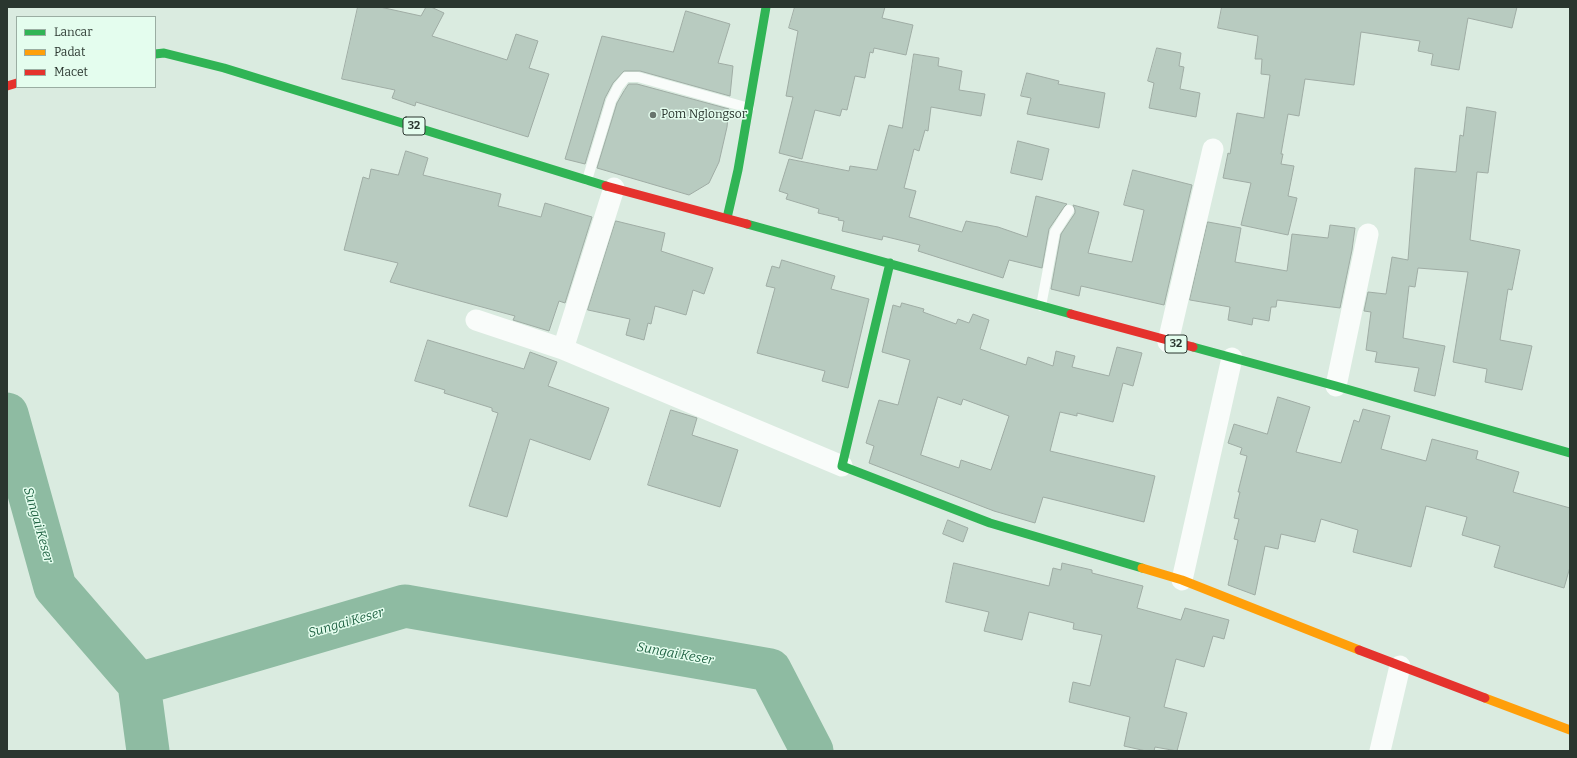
<!DOCTYPE html>
<html>
<head>
<meta charset="utf-8">
<style>
	body { margin:0 }
	#map { position:relative; width:1577px; height:758px; overflow:hidden; background:#daebe0; font-family:Bitter,serif }
	canvas { display:block }
	.frame { position:absolute; inset:0; border:8px solid #2a362f; pointer-events:none }
	.legend { position:absolute; left:16px; top:16px; width:140px; height:72px; box-sizing:border-box; background:#e4fdee; border:1px solid #9aada2; margin:0; padding:5px 7px; list-style:none; font-size:12px; color:#2a362f }
	.legend li { display:flex; align-items:center; gap:8px; height:20px }
	.legend b { width:20px; border:1px solid #9aada2 }
</style>
</head>
<body>
<div id="map">
<canvas width="1577" height="758"></canvas>
<div class="frame"></div>
<ul class="legend">
<li><b style="height:5px;background:#30b455"></b>Lancar</li>
<li><b style="height:5px;background:#ff9f0a"></b>Padat</li>
<li><b style="height:5px;background:#e5322d"></b>Macet</li>
</ul>
</div>
<script>
const ctx = document.querySelector('canvas').getContext('2d');
ctx.lineJoin = 'round';
function strokePath(path, color, width, dash) { ctx.strokeStyle = color; ctx.lineWidth = width; ctx.lineCap = dash ? 'butt' : 'round'; ctx.setLineDash(dash || []); ctx.stroke(path); }
function fill(path, color) { ctx.fillStyle = color; ctx.fill(path, 'evenodd'); }
function drawText(font, color, halo, rows, align = 'center') {
  ctx.font = font + ' Bitter,serif'; ctx.lineWidth = 3; ctx.setLineDash([]); ctx.textBaseline = 'middle'; ctx.strokeStyle = halo; ctx.fillStyle = color; for (const [text, x, y, turn = 0] of rows) {
    ctx.save(); ctx.translate(x, y); ctx.rotate((+turn || 0) * Math.PI / 180); ctx.textAlign = isNaN(turn) ? turn : align; if (halo) ctx.strokeText(text, 0, 0); ctx.fillText(text, 0, 0); ctx.restore();
  }
}
strokePath(new Path2D(`
	M 7,414 L 55,587 L 139,684 L 405,606 L 770,670 L 812,751
	M 139,684 L 148,751`), '#8ebba2', 43);
const building = new Path2D(`
	M 358,7 L 380,7 L 421,16 L 426,7 L 431,7 L 444,13 L 432,36 L 507,60 L 516,34 L 538,41 L 529,68 L 549,74 L 528,137 L 416,102 L 415,106 L 392,98 L 395,90 L 342,79 Z
	M 795,7 L 885,7 L 882,18 L 913,25 L 906,55 L 874,48 L 873,53 L 870,52 L 865,78 L 855,76 L 847,110 L 842,109 L 840,116 L 815,110 L 802,159 L 779,153 L 793,97 L 786,96 L 798,31 L 789,28 Z
	M 1222,7 L 1517,7 L 1512,28 L 1468,18 L 1459,70 L 1431,65 L 1433,54 L 1418,51 L 1420,41 L 1361,32 L 1354,85 L 1305,79 L 1299,116 L 1288,114 L 1281,154 L 1283,154 L 1281,164 L 1294,166 L 1288,196 L 1297,198 L 1288,235 L 1241,225 L 1251,183 L 1223,178 L 1228,153 L 1230,154 L 1237,113 L 1264,118 L 1270,75 L 1261,74 L 1262,59 L 1255,59 L 1258,36 L 1218,28 Z
	M 686,11 L 730,24 L 718,63 L 733,66 L 730,96 L 640,71 L 624,71 L 613,83 L 605,98 L 585,164 L 565,159 L 602,36 L 673,52 Z
	M 1157,48 L 1181,53 L 1179,66 L 1184,67 L 1180,89 L 1200,93 L 1196,117 L 1149,108 L 1154,83 L 1148,81 Z
	M 914,54 L 939,58 L 938,66 L 962,71 L 959,90 L 985,94 L 981,116 L 931,107 L 928,131 L 925,130 L 919,151 L 914,149 L 904,188 L 916,191 L 909,217 L 962,232 L 966,221 L 998,227 L 1027,237 L 1036,196 L 1067,204 L 1064,207 L 1049,229 L 1042,268 L 1009,260 L 1003,278 L 918,251 L 920,245 L 883,236 L 882,240 L 842,231 L 844,221 L 838,220 L 839,218 L 818,213 L 819,209 L 786,199 L 788,194 L 779,191 L 789,159 L 849,171 L 850,166 L 877,170 L 889,125 L 902,128 Z
	M 1027,73 L 1059,81 L 1058,84 L 1105,93 L 1099,128 L 1027,114 L 1031,98 L 1021,96 Z
	M 629,84 L 637,84 L 729,109 L 727,127 L 719,162 L 709,183 L 689,195 L 597,168 L 617,103 L 624,91 Z
	M 1467,107 L 1496,112 L 1488,173 L 1477,172 L 1470,240 L 1520,250 L 1512,290 L 1508,289 L 1500,340 L 1532,346 L 1522,390 L 1485,382 L 1487,369 L 1453,362 L 1468,272 L 1418,268 L 1415,287 L 1409,286 L 1403,338 L 1445,346 L 1435,396 L 1414,391 L 1419,368 L 1375,362 L 1377,352 L 1366,350 L 1371,312 L 1364,311 L 1368,292 L 1386,294 L 1392,257 L 1408,260 L 1415,168 L 1456,172 L 1460,135 L 1463,136 Z
	M 1018,141 L 1049,149 L 1042,180 L 1011,173 Z
	M 406,151 L 428,158 L 423,175 L 501,194 L 498,206 L 541,217 L 545,203 L 592,217 L 565,303 L 559,301 L 549,331 L 513,320 L 515,316 L 390,282 L 398,263 L 344,250 L 363,177 L 369,179 L 371,169 L 398,175 Z
	M 1133,170 L 1192,185 L 1164,305 L 1081,286 L 1079,296 L 1051,289 L 1061,234 L 1075,213 L 1075,210 L 1073,205 L 1099,212 L 1088,253 L 1132,262 L 1144,210 L 1124,205 Z
	M 616,221 L 665,233 L 661,251 L 713,268 L 704,294 L 693,290 L 686,315 L 655,306 L 651,324 L 648,323 L 644,340 L 626,335 L 630,319 L 588,310 Z
	M 1208,222 L 1241,228 L 1235,262 L 1287,271 L 1292,234 L 1328,238 L 1330,225 L 1355,228 L 1352,250 L 1340,308 L 1277,300 L 1276,307 L 1271,307 L 1269,321 L 1253,318 L 1252,325 L 1228,320 L 1230,307 L 1190,300 Z
	M 782,260 L 835,276 L 831,289 L 869,299 L 848,388 L 822,381 L 825,371 L 757,353 L 775,288 L 766,286 L 772,266 L 779,268 Z
	M 902,303 L 924,309 L 923,312 L 956,324 L 958,319 L 969,323 L 973,314 L 989,320 L 980,349 L 1026,365 L 1028,357 L 1053,366 L 1056,351 L 1075,356 L 1072,367 L 1109,376 L 1117,347 L 1142,353 L 1133,386 L 1123,383 L 1113,422 L 1077,413 L 1077,416 L 1060,412 L 1050,451 L 1155,476 L 1144,522 L 1043,497 L 1035,523 L 994,511 L 869,463 L 874,446 L 866,443 L 879,400 L 898,405 L 910,360 L 882,352 L 893,305 L 900,307 ZM 938,397 L 961,405 L 963,399 L 1009,416 L 991,470 L 961,460 L 959,468 L 921,455 Z
	M 428,340 L 524,369 L 530,352 L 557,362 L 548,386 L 609,408 L 590,460 L 530,439 L 507,517 L 469,506 L 498,413 L 492,411 L 492,408 L 444,393 L 445,390 L 415,381 Z
	M 1278,397 L 1310,407 L 1296,452 L 1341,463 L 1354,420 L 1359,422 L 1363,409 L 1390,416 L 1381,449 L 1426,461 L 1432,439 L 1478,451 L 1476,459 L 1519,472 L 1513,492 L 1570,508 L 1570,567 L 1564,588 L 1494,567 L 1500,546 L 1462,535 L 1467,517 L 1426,506 L 1411,567 L 1353,552 L 1358,530 L 1321,519 L 1315,542 L 1281,534 L 1278,549 L 1265,546 L 1255,595 L 1228,585 L 1238,540 L 1234,539 L 1239,519 L 1234,518 L 1240,492 L 1238,492 L 1247,456 L 1240,454 L 1242,448 L 1228,443 L 1234,424 L 1267,434 Z
	M 671,410 L 697,418 L 692,435 L 738,450 L 720,507 L 648,485 Z
	M 948,520 L 968,528 L 963,542 L 943,534 Z
	M 954,563 L 1049,586 L 1053,568 L 1061,570 L 1062,563 L 1092,570 L 1092,573 L 1143,586 L 1137,608 L 1181,620 L 1185,608 L 1229,620 L 1224,639 L 1213,636 L 1204,667 L 1176,659 L 1164,707 L 1187,713 L 1177,751 L 1155,747 L 1154,751 L 1146,751 L 1124,746 L 1130,717 L 1069,702 L 1073,682 L 1090,686 L 1102,635 L 1073,629 L 1074,623 L 1029,612 L 1022,640 L 984,631 L 989,612 L 946,602 Z`);
fill(building, '#b8cbc0');
strokePath(building, '#9faca4', 1);
strokePath(new Path2D(`
	M 587,180 L 611,101 L 618,87 L 626,77 L 638,77 L 749,108
	M 1041,306 L 1055,232 L 1069,210`), '#f9fcfa', 10);
strokePath(new Path2D(`
	M 476,320 L 563,349 L 842,466
	M 1168,342 L 1213,149
	M 563,349 L 614,188
	M 1336,386 L 1368,234
	M 1182,580 L 1232,358
	M 1380,751 L 1400,666`), '#f9fcfa', 21);
strokePath(new Path2D(`
	M 155,54 L 164,53 L 224,68 L 606,186
	M 727,218 L 738,170 L 766,7
	M 747,224 L 1071,314
	M 890,263 L 842,466 L 990,523 L 1142,568
	M 1193,347 L 1336,386 L 1570,453`), '#30b455', 9);
strokePath(new Path2D(`
	M 1142,568 L 1182,580 L 1359,650
	M 1485,698 L 1570,730`), '#ff9f0a', 9);
strokePath(new Path2D(`
	M 7,86 L 17,83
	M 606,186 L 747,224
	M 1071,314 L 1193,347
	M 1359,650 L 1485,698`), '#e5322d', 9);
for (const [x, y, r, color] of [
	[653,115,4,"#68756d"]
]) { const dot = new Path2D(); dot.arc(x, y, r, 0, 2 * Math.PI); ctx.fillStyle = color; ctx.fill(dot); strokePath(dot, '#e4fdee', 1.5); }
for (const [x, y, w] of [
	[414,126,22],
	[1176,344,22]
]) { const box = new Path2D(); box.roundRect(x - w / 2, y - 9, w, 18, 3); ctx.fillStyle = '#e4fdee'; ctx.fill(box); strokePath(box, '#2a362f', 1); }
drawText('bold 11px', '#2a362f', null, [
	["32",414,126],
	["32",1176,344]
]);
drawText('12px', '#2a362f', '#e4fdee', [
	["Pom Nglongsor",661,115]
], 'left');
drawText('italic 13px', '#216344', '#e4fdee', [
	["Sungai Keser",38,525,74],
	["Sungai Keser",346,623,-16],
	["Sungai Keser",675,654,10]
]);
</script>
</body>
</html>
